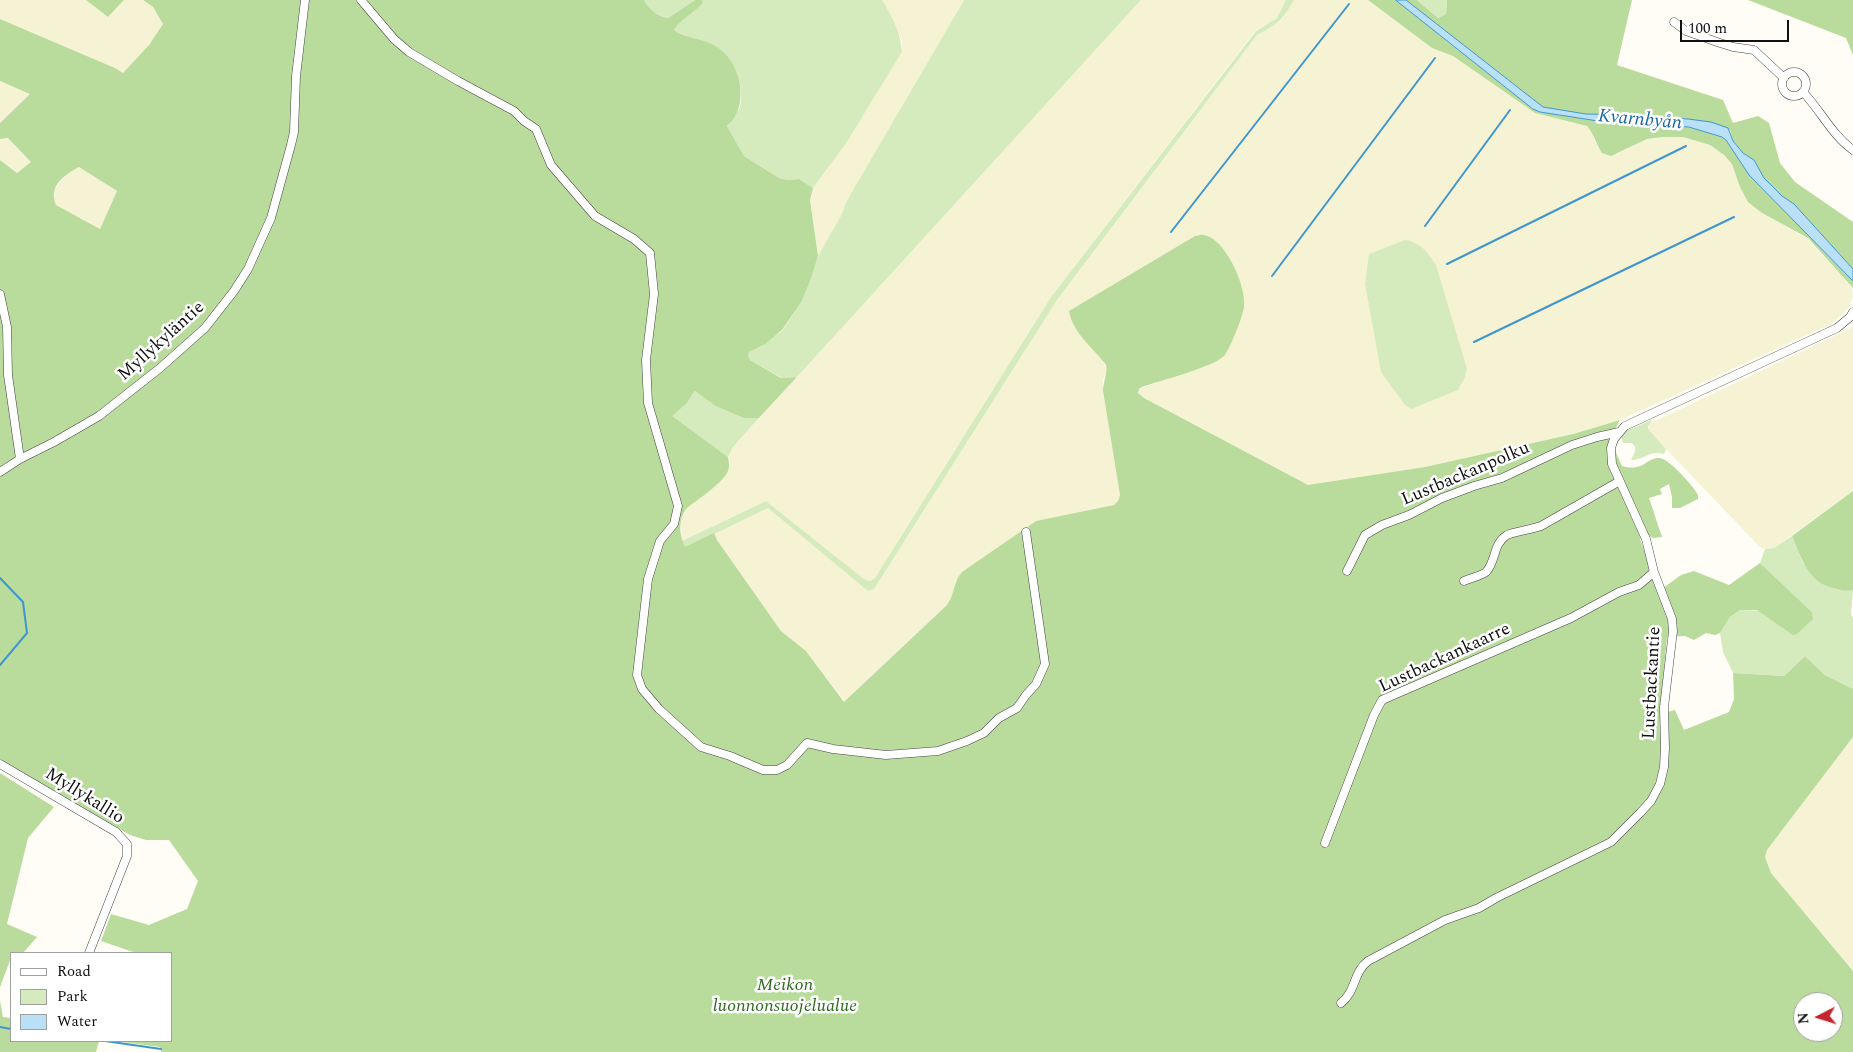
<!DOCTYPE html>
<html>
<head>
<meta charset="utf-8">
<style>
	body { margin:0 }
	#map { position:relative; width:1853px; height:1052px; overflow:hidden; background:#fffdf5; font-family:Spectral,serif }
	canvas { display:block }
	.legend { position:absolute; left:10px; top:952px; width:162px; height:90px; box-sizing:border-box; background:#fff; border:1px solid #a0a0a0; margin:0; padding:6px 9px; list-style:none; font-size:15px; color:#111 }
	.legend li { display:flex; align-items:center; gap:10px; height:25px }
	.legend b { width:25px; border:1px solid #a0a0a0 }
	.north { position:absolute; left:1793px; top:992px; width:50px; height:50px; box-sizing:border-box; background:#fff; border:1px solid #a0a0a0; border-radius:50%; rotate:265deg; font-size:14px; font-weight:700; line-height:20px; text-align:center; color:#111 }
	.north::after { content:''; display:block; margin:auto; width:18px; height:22px; background:#c4262e; clip-path:polygon(50% 0,100% 100%,50% 72%,0 100%) }
	.scale { position:absolute; left:1680px; top:20px; width:109px; height:22px; box-sizing:border-box; border:2px solid #111; border-top:0; padding-left:6px; font-size:15px; line-height:18px; white-space:nowrap; color:#111; -webkit-text-stroke:4px #fff; paint-order:stroke }
</style>
</head>
<body>
<div id="map">
<canvas width="1853" height="1052"></canvas>
<ul class="legend">
<li><b style="height:6px;background:#fff"></b>Road</li>
<li><b style="height:14px;background:#d5ebbd"></b>Park</li>
<li><b style="height:14px;background:#b9e0f7"></b>Water</li>
</ul>
<div class="north">N</div>
<div class="scale">100 m</div>
</div>
<script>
const ctx = document.querySelector('canvas').getContext('2d');
ctx.lineJoin = 'round';
function fill(path, color) { ctx.fillStyle = color; ctx.fill(path, 'evenodd'); }
function strokePath(path, color, width, dash) { ctx.strokeStyle = color; ctx.lineWidth = width; ctx.lineCap = dash ? 'butt' : 'round'; ctx.setLineDash(dash || []); ctx.stroke(path); }
function drawText(font, color, halo, rows, align = 'center') {
  ctx.font = font + ' Spectral,serif'; ctx.lineWidth = 5; ctx.setLineDash([]); ctx.textBaseline = 'middle'; ctx.strokeStyle = halo; ctx.fillStyle = color; for (const [text, x, y, turn = 0] of rows) {
    ctx.save(); ctx.translate(x, y); ctx.rotate((+turn || 0) * Math.PI / 180); ctx.textAlign = isNaN(turn) ? turn : align; if (halo) ctx.strokeText(text, 0, 0); ctx.fillText(text, 0, 0); ctx.restore();
  }
}
fill(new Path2D(`
	M 0,0 L 86,0 L 108,17 L 124,0 L 143,0 L 153,7 L 164,24 L 149,45 L 123,73 L 115,68 L 0,19 Z
	M 882,0 L 964,0 L 846,202 L 842,214 L 818,256 L 810,200 L 813,188 L 847,142 L 902,52 L 902,42 L 889,11 Z
	M 1141,0 L 1286,0 L 1277,18 L 1255,31 L 1051,297 L 875,578 L 871,581 L 864,579 L 766,501 L 682,541 L 680,522 L 682,514 L 686,509 L 721,480 L 730,464 L 728,457 L 733,447 Z
	M 1294,0 L 1368,0 L 1432,48 L 1453,56 L 1535,113 L 1587,126 L 1592,132 L 1595,142 L 1618,153 L 1647,139 L 1663,137 L 1683,137 L 1710,145 L 1724,155 L 1733,164 L 1740,187 L 1762,213 L 1808,239 L 1852,287 L 1853,297 L 1848,309 L 1833,323 L 1620,420 L 1573,434 L 1425,467 L 1308,486 L 1144,398 L 1138,393 L 1139,389 L 1211,363 L 1224,355 L 1102,359 L 1107,370 L 1103,380 L 1103,391 L 1120,495 L 1118,501 L 1114,505 L 955,581 L 953,596 L 947,605 L 845,702 L 806,651 L 781,631 L 717,540 L 714,533 L 768,507 L 868,590 L 874,589 L 1057,300 L 1257,35 L 1275,25 L 1283,18 ZM 1410,241 L 1371,315 L 1365,284 Z
	M 0,81 L 31,94 L 0,123 Z
	M 8,138 L 32,162 L 17,173 L 0,160 L 0,139 Z
	M 79,167 L 117,191 L 100,229 L 56,205 L 53,197 L 54,190 L 65,175 Z
	M 1853,327 L 1853,491 L 1774,548 L 1765,549 L 1760,547 L 1666,449 L 1649,430 L 1649,424 Z
	M 1853,737 L 1853,971 L 1771,873 L 1765,857 L 1767,850 Z`), '#f6f3d4');
fill(new Path2D(`
	M 644,0 L 695,0 L 668,18 C 658,17 649,9 644,0 Z
	M 702,0 L 882,0 C 892,15 901,34 902,52 L 847,142 L 813,188 L 799,179 L 788,180 L 779,178 L 744,156 L 727,126 C 731,120 738,113 740,106 C 746,87 731,54 714,45 C 701,38 686,39 674,30 C 681,19 694,13 703,3 Z
	M 964,0 L 1141,0 L 796,378 L 795,377 L 782,378 L 750,360 L 748,356 L 749,352 L 782,331 L 802,301 L 811,279 L 818,256 L 842,214 L 846,202 Z
	M 1286,0 L 1294,0 C 1282,21 1278,24 1257,35 L 1057,300 L 874,589 L 868,591 L 768,508 L 685,548 L 682,541 L 766,501 L 864,579 L 870,581 L 875,578 L 1051,297 L 1256,31 L 1277,18 Z
	M 1417,0 L 1447,0 L 1446,14 L 1438,18 Z
	M 1405,240 C 1420,242 1428,252 1436,265 L 1467,369 L 1465,377 L 1458,390 L 1411,409 L 1405,405 L 1381,372 L 1365,284 L 1369,254 Z
	M 695,391 C 719,405 730,417 759,418 L 733,447 L 728,457 L 671,416 L 687,403 Z
	M 1651,420 L 1651,422 L 1648,427 L 1649,430 L 1666,449 L 1664,454 C 1649,450 1645,460 1631,460 C 1634,454 1638,448 1632,443 L 1623,443 L 1621,436 L 1628,430 Z
	M 1792,536 L 1803,563 L 1847,591 L 1853,590 L 1851,614 L 1853,618 L 1853,689 L 1825,675 L 1805,656 L 1784,676 L 1733,673 L 1723,652 L 1720,633 L 1730,617 L 1740,610 L 1812,612 L 1760,563 L 1765,549 L 1774,548 Z`), '#d5ebbd');
fill(new Path2D(`
	M 86,0 L 124,0 L 108,17 Z
	M 143,0 L 644,0 C 649,9 658,17 668,18 L 695,0 L 702,0 L 703,3 C 694,13 681,19 674,30 C 686,39 702,38 714,45 C 740,59 752,105 727,126 L 744,156 L 779,178 L 788,180 L 799,179 L 813,188 L 810,200 L 818,256 L 811,279 L 802,301 L 782,330 L 765,344 L 749,352 L 748,356 L 750,360 L 781,378 L 795,377 L 796,378 L 759,418 L 744,418 L 716,406 L 695,391 L 687,403 L 672,416 L 728,457 C 729,463 730,468 727,473 C 719,486 698,499 686,509 C 678,520 679,535 685,547 L 714,533 L 717,540 L 781,631 L 806,651 L 844,702 L 947,605 C 956,592 952,584 962,572 L 1036,521 L 1114,505 L 1118,501 L 1120,495 L 1103,391 C 1103,382 1108,372 1106,365 C 1093,347 1073,334 1069,311 L 1195,236 C 1198,236 1200,234 1203,235 C 1225,237 1247,287 1244,307 C 1243,316 1230,349 1224,356 C 1213,367 1159,381 1142,387 L 1139,389 L 1138,393 L 1144,398 L 1308,485 L 1425,467 L 1573,434 L 1620,420 L 1610,439 L 1622,466 C 1645,472 1645,458 1659,458 C 1669,458 1694,487 1698,495 L 1698,499 L 1680,508 L 1672,508 L 1672,497 L 1669,484 L 1660,489 L 1662,494 L 1649,498 L 1662,537 L 1653,538 L 1647,535 L 1640,539 L 1659,591 L 1681,575 L 1694,571 L 1729,585 L 1760,563 L 1812,612 L 1813,619 L 1797,634 L 1793,635 L 1757,610 L 1740,610 L 1730,617 L 1720,633 L 1715,635 L 1706,633 L 1694,640 L 1685,636 L 1667,637 L 1660,714 L 1675,710 L 1684,730 L 1729,712 L 1734,699 L 1733,673 L 1784,676 L 1805,656 L 1825,675 L 1853,689 L 1853,737 L 1767,850 L 1765,857 L 1771,873 L 1853,971 L 1853,1052 L 161,1052 L 160,1047 L 115,1041 L 171,1041 L 171,953 L 136,953 L 101,941 L 111,914 L 149,925 L 187,909 L 198,881 L 169,840 L 146,840 L 130,835 L 0,759 L 0,160 L 17,173 L 31,162 L 8,138 L 0,139 L 0,123 L 30,94 L 0,81 L 0,19 L 115,68 L 123,73 L 149,45 L 163,24 L 153,7 ZM 79,167 L 117,191 L 100,229 L 56,205 C 48,186 64,175 79,167 ZM 1803,1002 L 1833,1002 L 1833,1032 L 1803,1032 Z
	M 1368,0 L 1396,0 L 1533,109 L 1540,112 L 1624,123 L 1689,127 L 1722,137 L 1726,140 L 1749,175 L 1853,281 L 1853,288 L 1808,238 L 1762,213 L 1748,202 L 1740,187 L 1732,164 L 1724,155 L 1710,145 L 1683,137 L 1663,137 L 1647,139 L 1611,156 L 1602,153 C 1596,144 1594,134 1587,126 L 1535,113 L 1453,56 L 1432,48 Z
	M 1406,0 L 1417,0 L 1438,18 L 1446,14 L 1447,0 L 1632,0 L 1617,65 L 1723,100 L 1733,123 L 1758,116 L 1769,123 L 1780,163 L 1795,182 L 1853,222 L 1853,269 L 1794,204 L 1782,196 L 1764,178 L 1754,160 L 1743,153 L 1733,141 L 1730,130 L 1688,119 L 1632,115 L 1586,114 L 1543,107 Z
	M 1748,0 L 1853,0 L 1853,55 L 1846,38 Z
	M 1853,491 L 1853,590 C 1846,592 1840,590 1834,588 C 1808,583 1801,557 1792,536 Z
	M 0,773 L 54,807 L 28,838 L 7,924 L 37,937 L 23,953 L 11,953 L 11,958 L 0,987 Z
	M 0,1001 L 3,1017 L 11,1018 L 11,1041 L 99,1041 L 96,1052 L 0,1052 Z`), '#b9dc9c');
const water = new Path2D(`
	M 1396,0 L 1406,0 L 1543,107 L 1586,114 L 1632,115 L 1688,119 L 1711,122 L 1728,128 L 1733,141 L 1743,153 L 1754,160 L 1764,178 L 1782,196 L 1794,204 L 1853,269 L 1853,281 L 1749,175 L 1726,140 L 1722,137 L 1689,127 L 1598,121 L 1540,112 L 1533,109 Z`);
fill(water, '#b9e0f7');
strokePath(water, '#3f96cf', 1);
strokePath(new Path2D(`
	M 1425,226 L 1510,110
	M 1171,232 L 1349,4
	M 1447,264 L 1686,146
	M 1272,276 L 1435,58
	M 1474,342 L 1734,217
	M 0,578 L 23,602 L 27,633 L 0,665
	M 0,1027 L 11,1029
	M 105,1041 L 161,1049`), '#3f96cf', 2);
const minor = new Path2D(`
	M 361,0 L 394,39 L 409,52 L 458,81 L 514,111 L 524,121 L 536,129 L 551,165 L 595,216 L 634,239 L 650,253 L 654,294 L 646,360 L 648,403 L 678,506 L 674,524 L 660,541 L 648,579 L 637,675 L 642,689 L 659,709 L 701,747 L 730,756 L 763,770 L 777,770 L 787,765 L 807,743 L 833,749 L 886,755 L 938,751 L 967,741 L 984,733 L 999,718 L 1017,708 L 1026,695 L 1036,684 L 1045,664 L 1026,532
	M 1674,22 L 1686,31 L 1720,43 L 1733,47 L 1754,50 L 1784,78
	M1782 84a12 12 0 1 1 24 0a12 12 0 1 1-24 0Z
	M 1803,92 C 1821,111 1832,135 1853,150
	M 0,294 L 7,327 L 8,375 L 20,459
	M 0,472 L 20,459 L 54,442 L 99,416 L 160,368 L 205,328 L 234,291 L 248,269 L 271,218 L 291,145 L 294,132 L 296,76 L 305,0
	M 1347,571 L 1365,535 L 1382,525 L 1409,515 L 1442,498 L 1474,486 L 1502,478 L 1572,445 L 1597,437 L 1619,432
	M 1464,581 C 1470,578 1481,576 1486,572 C 1497,560 1492,545 1507,535 C 1512,532 1533,529 1541,526 L 1618,482
	M 0,764 L 116,832 L 127,844 L 127,856 L 89,953
	M 1325,843 L 1374,715 L 1382,700 L 1571,618 L 1619,592 L 1639,585 L 1654,572
	M 1341,1003 C 1356,992 1353,972 1368,961 L 1445,920 L 1479,908 L 1496,898 L 1611,842 L 1640,813 L 1651,801 L 1660,784 L 1664,767 L 1665,748 L 1664,707 L 1673,631 L 1672,619 L 1654,572 L 1646,539 L 1612,464 L 1611,448 L 1614,439 L 1625,426 L 1837,328 L 1850,317 L 1853,312`);
strokePath(minor, '#444', 9);
strokePath(minor, '#fff', 8);
drawText('18px', '#111', '#fff', [
	["Myllykyläntie",162,342,-42],
	["Lustbackanpolku",1466,475,-23],
	["Lustbackankaarre",1445,659,-25],
	["Lustbackantie",1653,683,-87],
	["Myllykallio",84,797,32]
]);
drawText('italic 18px', '#2f6b1f', '#fff', [
	["Meikon",785,986],
	["luonnonsuojelualue",785,1007]
]);
drawText('italic 19px', '#1768a6', '#fff', [
	["Kvarnbyån",1640,121,5]
]);
</script>
</body>
</html>
